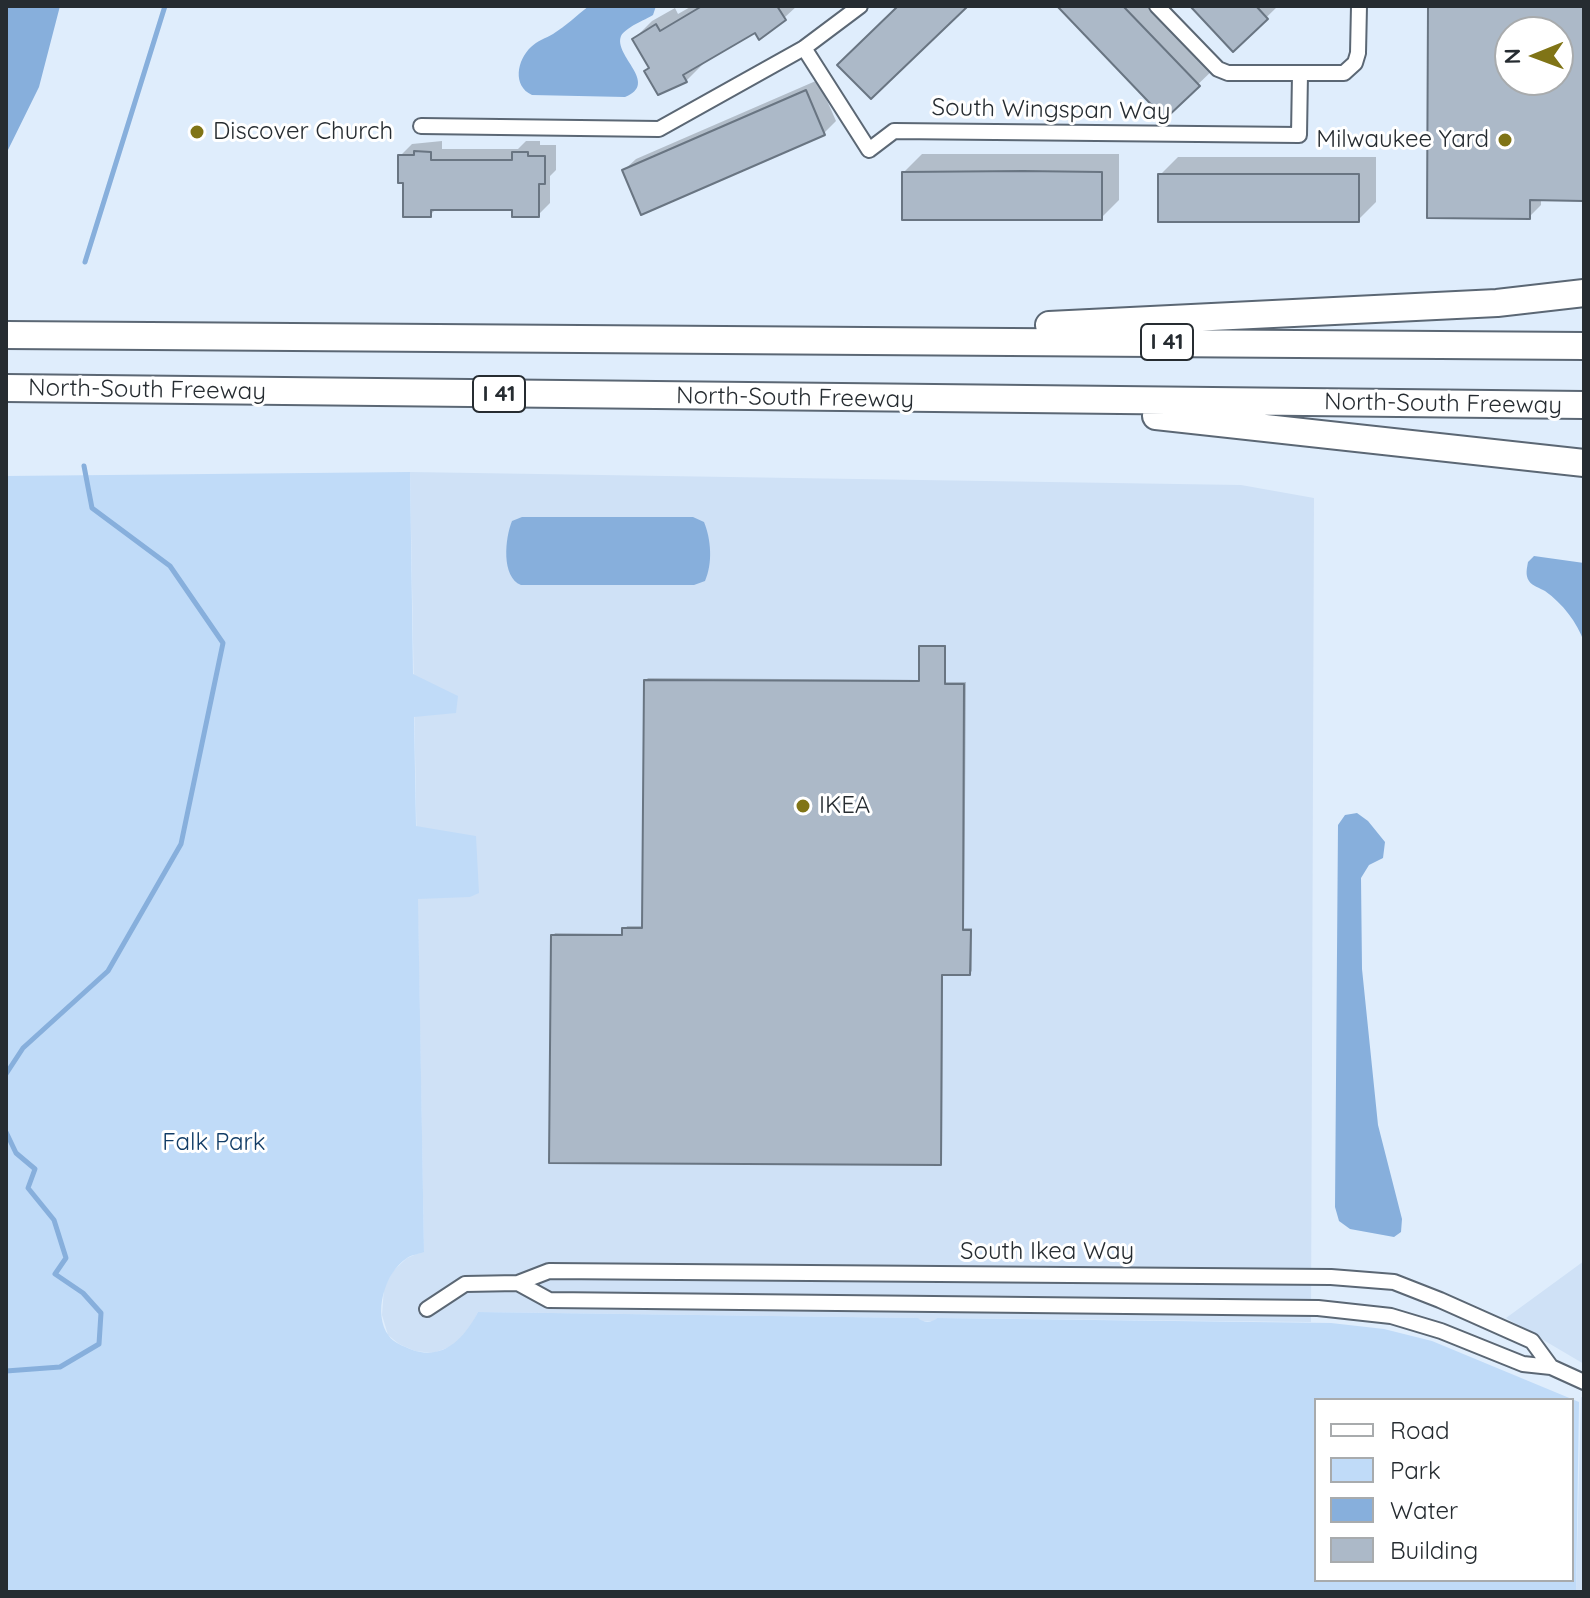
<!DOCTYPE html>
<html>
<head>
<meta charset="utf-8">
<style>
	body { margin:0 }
	#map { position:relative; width:1590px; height:1598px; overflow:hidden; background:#dfedfc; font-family:Quicksand,sans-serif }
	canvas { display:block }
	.frame { position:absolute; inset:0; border:8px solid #262c31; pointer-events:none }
	.legend { position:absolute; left:1314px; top:1398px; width:260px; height:184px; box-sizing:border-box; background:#fff; border:2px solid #a8abad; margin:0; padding:10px 14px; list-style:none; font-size:24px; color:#262c31 }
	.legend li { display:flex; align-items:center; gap:16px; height:40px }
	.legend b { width:40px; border:2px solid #a8abad }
	.north { position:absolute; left:1494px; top:16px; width:80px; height:80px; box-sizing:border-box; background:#fff; border:2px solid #a8abad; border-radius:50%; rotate:269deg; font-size:22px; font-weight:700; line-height:32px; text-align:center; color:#262c31 }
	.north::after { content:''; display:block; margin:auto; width:28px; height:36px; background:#807416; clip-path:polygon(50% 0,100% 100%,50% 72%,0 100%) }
</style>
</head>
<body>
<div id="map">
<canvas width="1590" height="1598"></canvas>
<div class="frame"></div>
<ul class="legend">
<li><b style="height:10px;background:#fff"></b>Road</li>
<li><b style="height:22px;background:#c0dbf8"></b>Park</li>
<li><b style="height:22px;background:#87afdc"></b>Water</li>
<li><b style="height:22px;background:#acb9c8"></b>Building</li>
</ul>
<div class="north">N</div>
</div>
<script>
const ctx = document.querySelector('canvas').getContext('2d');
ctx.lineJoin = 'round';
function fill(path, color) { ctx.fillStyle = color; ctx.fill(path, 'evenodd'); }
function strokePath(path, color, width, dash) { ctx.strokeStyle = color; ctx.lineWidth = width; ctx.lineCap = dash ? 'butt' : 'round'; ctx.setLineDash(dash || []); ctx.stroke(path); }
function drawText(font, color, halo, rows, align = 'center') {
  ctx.font = font + ' Quicksand,sans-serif'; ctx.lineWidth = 6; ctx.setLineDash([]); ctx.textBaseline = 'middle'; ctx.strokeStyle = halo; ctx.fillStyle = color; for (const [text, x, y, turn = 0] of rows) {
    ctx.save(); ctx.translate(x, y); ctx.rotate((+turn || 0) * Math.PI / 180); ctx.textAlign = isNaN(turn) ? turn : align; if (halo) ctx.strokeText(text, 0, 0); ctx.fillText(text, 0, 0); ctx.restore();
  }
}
fill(new Path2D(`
	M 410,472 L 1241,485 L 1314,498 L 1311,1322 L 937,1318 L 934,1321 L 921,1321 L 917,1318 L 478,1312 L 469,1330 L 453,1346 L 433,1353 L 415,1351 L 399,1344 L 388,1335 L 382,1315 L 384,1288 L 393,1271 L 407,1258 L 424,1251 Z
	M 1584,1261 L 1584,1364 L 1506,1318 Z
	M 1581,1397 L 1584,1398 L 1584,1592 L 1576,1592 Z`), '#cfe1f6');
fill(new Path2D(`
	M 410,472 L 413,674 L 458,696 L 456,713 L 414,717 L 416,826 L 476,836 L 479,893 L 470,897 L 418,899 L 424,1252 C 419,1254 411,1255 407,1258 C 385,1272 372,1314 389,1336 C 393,1342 403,1346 410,1349 C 442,1362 464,1339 478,1312 L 918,1318 C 923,1323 932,1323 937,1318 L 1331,1323 L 1384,1329 L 1432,1341 L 1579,1402 L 1576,1592 L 6,1592 L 6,476 ZM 1316,1400 L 1572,1400 L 1572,1580 L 1316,1580 Z`), '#c0dbf8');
fill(new Path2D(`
	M 6,6 L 60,6 L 39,87 L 6,154 Z
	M 589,6 L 656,6 L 653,15 C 645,20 626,27 621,36 C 613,56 660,83 625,97 L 532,95 C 512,86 517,60 531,47 C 537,41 546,38 553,34 C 566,26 577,15 589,6 Z
	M 522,517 L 693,517 L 704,522 C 711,539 713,563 705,581 L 694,585 L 521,585 C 501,577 505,538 512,521 Z
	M 1534,556 L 1584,563 L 1584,642 C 1577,622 1563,604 1545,591 C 1540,588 1532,586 1529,581 C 1525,575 1527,568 1528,562 Z
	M 1357,813 L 1368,821 L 1385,842 L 1383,858 L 1369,865 L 1361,878 L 1362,969 L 1378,1125 L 1402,1219 L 1401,1232 L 1394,1237 L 1350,1229 L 1339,1221 L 1335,1207 L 1338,825 L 1345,815 Z`), '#87afdc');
fill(new Path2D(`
	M 692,6 L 797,6 L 784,18 L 756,30 L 704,63 L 686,81 L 651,67 L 634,39 L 652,21 L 675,8 L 678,14 Z
	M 1060,6 L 1158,6 L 1216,67 L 1165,116 Z
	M 1192,6 L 1278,6 L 1234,49 Z
	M 1430,6 L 1584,6 L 1582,199 L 1541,198 L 1541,205 L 1529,217 ZM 1510,32 L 1558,32 L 1558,80 L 1510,80 Z
	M 818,80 L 836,121 L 824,133 L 624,170 L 636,159 Z
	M 442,141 L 442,149 L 518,149 L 526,141 L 540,141 L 540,145 L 556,145 L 556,170 L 550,176 L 550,203 L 538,215 L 514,208 L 437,208 L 430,215 L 405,181 L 400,156 L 412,144 Z
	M 922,154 L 1119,154 L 1119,200 L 1101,218 L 904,172 Z
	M 1178,157 L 1376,157 L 1376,202 L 1358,220 L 1160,175 Z
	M 924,645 L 946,645 L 946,682 L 966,682 L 964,928 L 972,928 L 972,971 L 970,973 L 943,973 L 942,1161 L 940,1163 L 553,936 L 555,933 L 624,934 L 627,926 L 644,926 L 646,680 L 648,678 L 921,680 Z`), '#0003');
strokePath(new Path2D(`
	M 85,262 L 165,6
	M 6,1074 L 23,1048 L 108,971 L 181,844 L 223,643 L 170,566 L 92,508 L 84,466
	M 6,1132 L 16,1153 L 35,1169 L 28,1188 L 54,1220 L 66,1258 L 55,1274 L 83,1293 L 101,1313 L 99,1344 L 60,1367 L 6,1371`), '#87afdc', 5);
const building = new Path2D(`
	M 702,6 L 777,6 L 786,20 L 759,40 L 755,33 L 683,75 L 687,82 L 658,95 L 644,71 L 649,68 L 632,39 L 656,24 L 660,31 Z
	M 898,6 L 968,6 L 871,99 L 837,65 Z
	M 1057,6 L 1123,6 L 1200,86 L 1165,119 Z
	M 1190,6 L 1256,6 L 1268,19 L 1233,52 Z
	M 1428,6 L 1584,6 L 1583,201 L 1530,200 L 1530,219 L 1427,218 ZM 1510,32 L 1558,32 L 1558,80 L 1510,80 Z
	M 806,90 L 825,135 L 641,215 L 622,170 Z
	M 414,151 L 431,152 L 431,160 L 512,160 L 512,152 L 528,152 L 528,156 L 545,156 L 545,184 L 539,184 L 539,217 L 512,217 L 512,210 L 431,210 L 431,217 L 403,217 L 403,183 L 398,183 L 398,155 L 414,155 Z
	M 1023,171 L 1102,172 L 1102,220 L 902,220 L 902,172 Z
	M 1158,174 L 1359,174 L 1359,222 L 1158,222 Z
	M 919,646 L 945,646 L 945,684 L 964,684 L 963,930 L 971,930 L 970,975 L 942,975 L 941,1165 L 549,1163 L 551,935 L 622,935 L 622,928 L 642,928 L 644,680 L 919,681 Z`);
fill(building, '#acb9c8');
strokePath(building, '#697582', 2);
const minor = new Path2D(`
	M 1157,6 L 1218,69 L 1228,73 L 1344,73 L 1355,63 L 1358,53 L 1359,6
	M 804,48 L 869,150 L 894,131 L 1299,135 L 1300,74
	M 421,126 L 659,129 L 804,48 L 860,6
	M 518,1283 L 549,1300 L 1318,1308 L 1391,1316 L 1441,1331 L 1523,1364 L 1551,1367 L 1584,1382
	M 427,1309 L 465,1284 L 518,1283 L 549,1271 L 1331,1277 L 1394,1282 L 1440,1300 L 1532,1341 L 1551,1367`);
const motorway = new Path2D(`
	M 1049,325 L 1497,303 L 1584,293
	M 6,335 L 1584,346
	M 6,388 L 1584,405
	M 1156,416 L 1584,463`);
strokePath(minor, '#5b6774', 18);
strokePath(motorway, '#5b6774', 30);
strokePath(minor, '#fff', 14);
strokePath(motorway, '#fff', 26);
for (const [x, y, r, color] of [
	[197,132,8,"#807416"],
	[1505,140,8,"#807416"],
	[803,806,8,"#807416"]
]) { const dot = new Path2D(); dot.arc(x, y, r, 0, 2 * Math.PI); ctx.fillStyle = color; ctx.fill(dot); strokePath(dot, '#fff', 3); }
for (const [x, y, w] of [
	[1167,342,52],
	[499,394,52]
]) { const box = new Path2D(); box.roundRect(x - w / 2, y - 18, w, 36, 6); ctx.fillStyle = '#fff'; ctx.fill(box); strokePath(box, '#262c31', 2); }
drawText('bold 22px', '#262c31', null, [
	["I 41",1167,342],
	["I 41",499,394]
]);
drawText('24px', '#262c31', '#fff', [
	["South Wingspan Way",1051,110,1],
	["North-South Freeway",147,390,1],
	["North-South Freeway",795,398,1],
	["North-South Freeway",1443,404,1],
	["South Ikea Way",1047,1252]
]);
drawText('24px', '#262c31', '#fff', [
	["Discover Church",213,132],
	["Milwaukee Yard",1489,140,"right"],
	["IKEA",819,806]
], 'left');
drawText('24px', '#123d67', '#fff', [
	["Falk Park",214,1143]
]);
</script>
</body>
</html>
